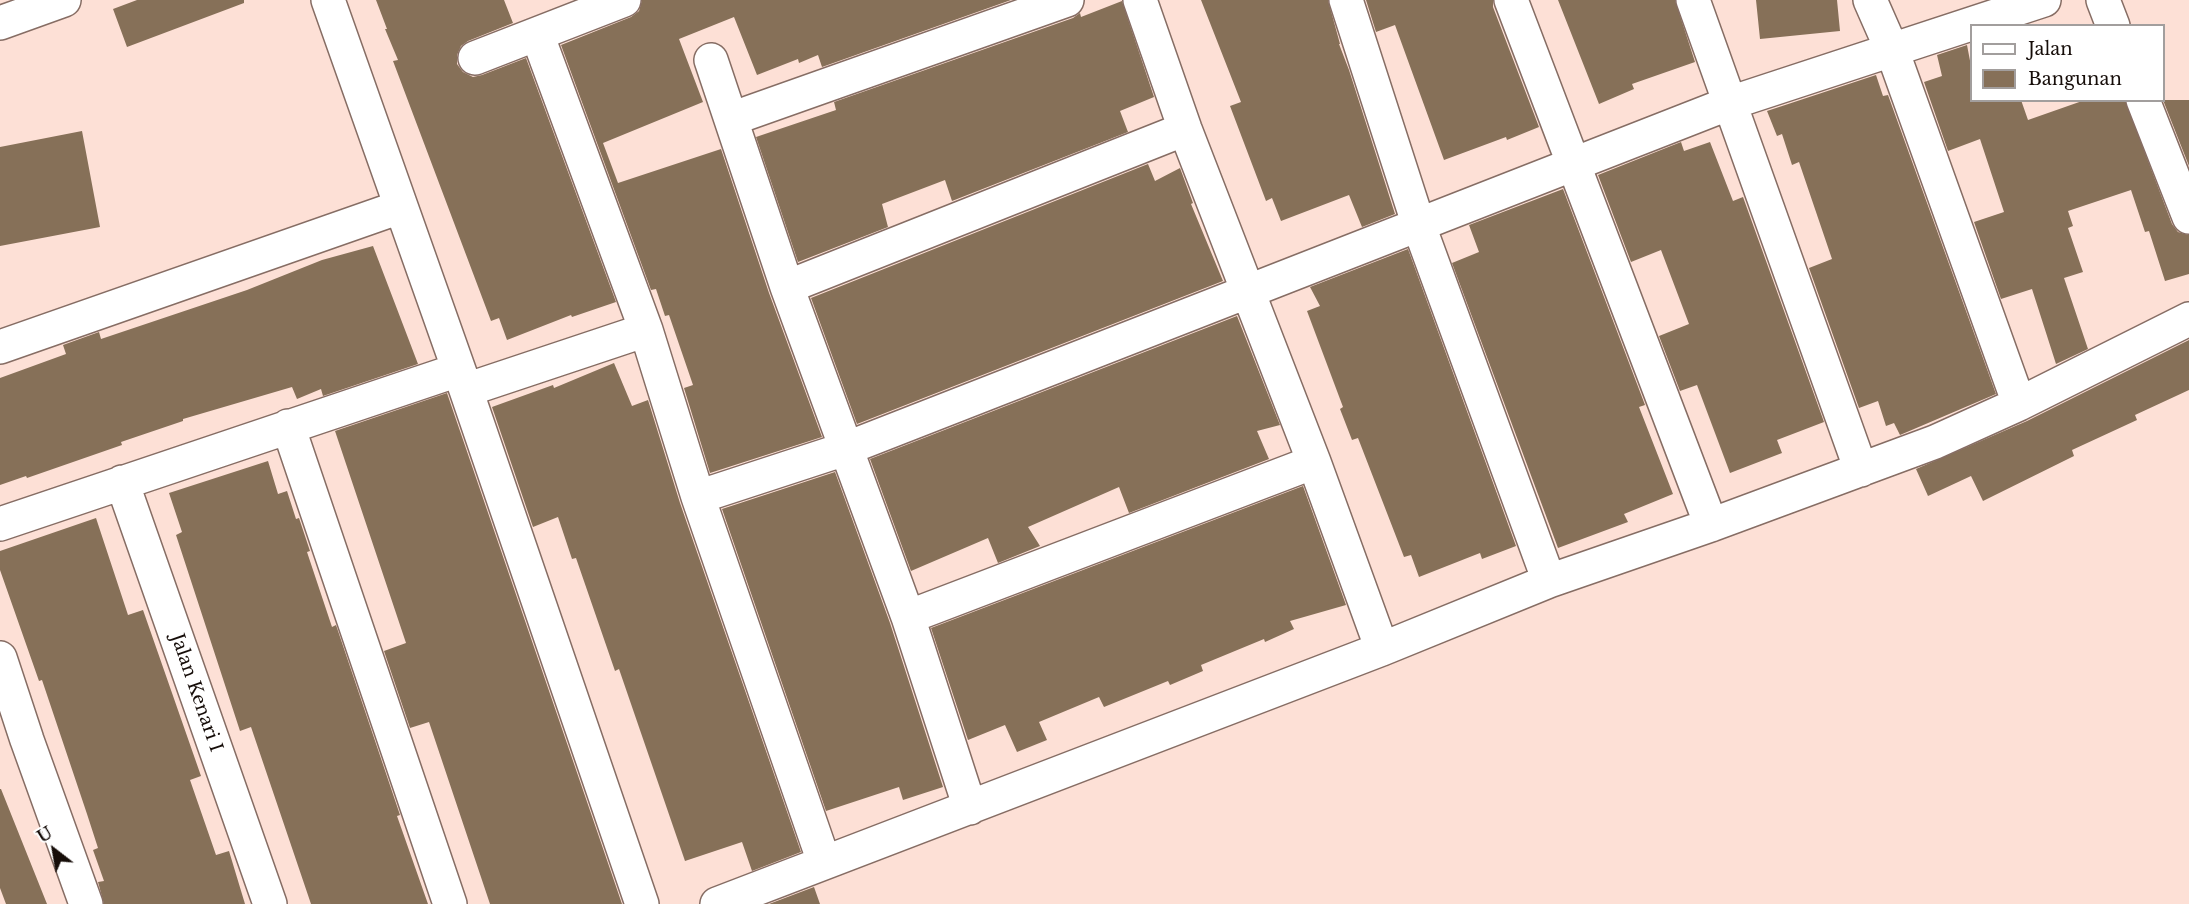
<!DOCTYPE html>
<html>
<head>
<meta charset="utf-8">
<style>
	body { margin:0 }
	#map { position:relative; width:2189px; height:904px; overflow:hidden; background:#fde0d6; font-family:"Libre Baskerville",serif }
	canvas { display:block }
	.legend { position:absolute; left:1970px; top:24px; width:195px; height:78px; box-sizing:border-box; background:#fff; border:2px solid #a29e9d; margin:0; padding:8px 10px; list-style:none; font-size:18px; color:#160d09 }
	.legend li { display:flex; align-items:center; gap:12px; height:30px }
	.legend b { width:30px; border:2px solid #a29e9d }
	.north { position:absolute; left:24px; top:820px; width:60px; height:60px; -webkit-text-stroke:4px #fff; paint-order:stroke; rotate:329deg; font-size:16px; font-weight:700; line-height:24px; text-align:center; color:#160d09 }
	.north::after { content:''; display:block; margin:auto; width:21px; height:27px; background:#160d09; clip-path:polygon(50% 0,100% 100%,50% 72%,0 100%) }
</style>
</head>
<body>
<div id="map">
<canvas width="2189" height="904"></canvas>
<ul class="legend">
<li><b style="height:8px;background:#fff"></b>Jalan</li>
<li><b style="height:16px;background:#867058"></b>Bangunan</li>
</ul>
<div class="north">U</div>
</div>
<script>
const ctx = document.querySelector('canvas').getContext('2d');
ctx.lineJoin = 'round';
function fill(path, color) { ctx.fillStyle = color; ctx.fill(path, 'evenodd'); }
function strokePath(path, color, width, dash) { ctx.strokeStyle = color; ctx.lineWidth = width; ctx.lineCap = dash ? 'butt' : 'round'; ctx.setLineDash(dash || []); ctx.stroke(path); }
function drawText(font, color, halo, rows, align = 'center') {
  ctx.font = font + ' "Libre Baskerville",serif'; ctx.lineWidth = 4.5; ctx.setLineDash([]); ctx.textBaseline = 'middle'; ctx.strokeStyle = halo; ctx.fillStyle = color; for (const [text, x, y, turn = 0] of rows) {
    ctx.save(); ctx.translate(x, y); ctx.rotate((+turn || 0) * Math.PI / 180); ctx.textAlign = isNaN(turn) ? turn : align; if (halo) ctx.strokeText(text, 0, 0); ctx.fillText(text, 0, 0); ctx.restore();
  }
}
fill(new Path2D(`
	M 137,0 L 244,0 L 244,3 L 127,47 L 113,9 Z
	M 376,0 L 504,0 L 513,23 L 468,41 L 461,46 L 457,55 L 457,64 L 463,72 L 473,77 L 482,75 L 526,58 L 616,302 L 572,317 L 571,315 L 507,340 L 499,318 L 491,321 L 393,61 L 398,60 L 385,29 L 387,29 Z
	M 642,0 L 1011,0 L 822,67 L 818,55 L 799,63 L 798,59 L 757,75 L 734,17 L 679,39 L 703,102 L 603,143 L 618,183 L 721,149 L 769,293 L 822,437 L 710,473 L 684,388 L 693,385 L 669,315 L 665,316 L 656,289 L 651,290 L 561,45 L 631,17 L 639,11 Z
	M 1201,0 L 1328,0 L 1340,44 L 1339,44 L 1349,70 L 1395,214 L 1362,227 L 1349,195 L 1281,221 L 1272,198 L 1266,201 L 1230,106 L 1241,102 Z
	M 1366,0 L 1493,0 L 1493,7 L 1539,127 L 1507,140 L 1506,137 L 1444,160 L 1395,25 L 1376,32 Z
	M 1558,0 L 1675,0 L 1695,62 L 1632,84 L 1634,89 L 1599,104 Z
	M 1756,0 L 1837,0 L 1840,31 L 1760,39 Z
	M 1122,1 L 1154,97 L 1120,111 L 1128,132 L 952,201 L 945,180 L 882,204 L 888,227 L 798,262 L 756,137 L 836,110 L 834,102 L 1073,18 L 1080,13 L 1081,17 Z
	M 1967,45 L 1971,66 L 1971,100 L 2021,100 L 2028,120 L 2085,100 L 2125,100 L 2172,224 L 2178,232 L 2189,235 L 2189,274 L 2165,281 L 2149,231 L 2145,232 L 2131,190 L 2068,211 L 2073,226 L 2068,228 L 2083,272 L 2064,278 L 2088,349 L 2056,364 L 2032,289 L 2001,299 L 1974,222 L 2004,212 L 1980,139 L 1948,151 L 1924,82 L 1942,76 L 1937,55 Z
	M 1876,75 L 1883,96 L 1888,95 L 1996,394 L 1900,435 L 1894,423 L 1886,426 L 1878,401 L 1859,408 L 1809,268 L 1832,259 L 1799,162 L 1792,165 L 1782,134 L 1777,136 L 1767,111 Z
	M 2163,100 L 2189,100 L 2189,166 Z
	M 82,131 L 100,227 L 0,246 L 0,147 Z
	M 1681,142 L 1684,151 L 1710,142 L 1733,201 L 1743,197 L 1824,422 L 1777,440 L 1782,453 L 1730,473 L 1697,385 L 1680,391 L 1659,336 L 1689,324 L 1661,250 L 1631,262 L 1598,175 Z
	M 1148,164 L 1155,181 L 1180,168 L 1193,203 L 1191,204 L 1223,281 L 857,424 L 811,298 Z
	M 1563,189 L 1645,405 L 1639,407 L 1673,494 L 1624,514 L 1628,522 L 1558,548 L 1452,263 L 1479,252 L 1469,225 Z
	M 373,246 L 418,364 L 323,396 L 321,389 L 297,399 L 292,387 L 183,419 L 183,421 L 121,442 L 122,445 L 27,478 L 26,476 L 0,485 L 0,378 L 66,354 L 63,345 L 99,332 L 101,339 L 247,290 L 322,260 Z
	M 1408,249 L 1516,546 L 1482,559 L 1480,553 L 1419,577 L 1411,555 L 1404,557 L 1358,438 L 1352,440 L 1340,409 L 1343,407 L 1307,311 L 1320,306 L 1310,287 Z
	M 1237,316 L 1280,425 L 1257,431 L 1269,459 L 1129,513 L 1119,487 L 1028,527 L 1040,546 L 998,563 L 988,538 L 911,571 L 870,459 Z
	M 2189,340 L 2189,390 L 2135,415 L 2137,420 L 2072,450 L 2074,456 L 1983,501 L 1971,476 L 1928,496 L 1916,469 L 2027,421 Z
	M 614,363 L 632,406 L 648,400 L 680,503 L 801,852 L 752,871 L 742,842 L 685,861 L 619,669 L 615,671 L 576,558 L 572,559 L 558,517 L 533,527 L 492,407 L 553,385 L 554,388 Z
	M 447,393 L 448,396 L 622,904 L 490,904 L 429,722 L 410,728 L 384,651 L 406,643 L 335,431 Z
	M 268,461 L 278,494 L 287,491 L 296,519 L 299,518 L 310,551 L 307,552 L 332,627 L 336,625 L 400,815 L 397,816 L 428,904 L 311,904 L 251,727 L 240,731 L 176,535 L 182,532 L 169,493 Z
	M 835,472 L 890,623 L 943,787 L 903,800 L 899,787 L 826,811 L 722,509 Z
	M 1303,486 L 1346,605 L 1290,621 L 1294,629 L 1265,642 L 1264,639 L 1201,665 L 1203,671 L 1170,685 L 1168,681 L 1104,707 L 1099,697 L 1039,722 L 1047,740 L 1017,752 L 1005,725 L 968,740 L 931,628 Z
	M 96,518 L 128,615 L 143,610 L 201,776 L 190,780 L 216,855 L 229,851 L 245,904 L 104,904 L 98,882 L 104,881 L 93,850 L 98,848 L 87,814 L 42,680 L 39,681 L 0,570 L 0,551 Z
	M 0,789 L 1,789 L 47,904 L 6,904 L 0,888 Z
	M 814,887 L 820,904 L 769,904 Z`), '#867058');
const street = new Path2D(`
	M 328,0 L 466,390 L 642,904
	M 1140,0 L 1185,129 L 1314,462 L 1382,649
	M 1346,0 L 1419,226 L 1549,581
	M 1511,0 L 1711,525
	M 1693,0 L 1861,470
	M 1870,0 L 1892,50 L 2019,404
	M 2103,0 L 2113,26
	M 0,23 L 64,0
	M 537,34 L 646,330 L 698,497 L 824,862
	M 475,58 L 624,0
	M 711,60 L 787,287 L 908,617 L 970,808
	M 2143,100 L 2189,217
	M 731,119 L 1067,0
	M 787,287 L 1185,129
	M 0,347 L 400,207
	M 466,390 L 646,330
	M 288,426 L 450,904
	M 122,482 L 270,904
	M 698,497 L 845,449 L 1730,103 L 2044,0
	M 0,524 L 458,370
	M 908,617 L 1314,462
	M 0,658 L 27,740 L 86,904
	M 717,904 L 1382,649 L 1549,581 L 1711,525 L 1935,442 L 2019,404 L 2189,319`);
strokePath(street, '#866d64', 36);
strokePath(street, '#fff', 33);
drawText('18px', '#160d09', '#fff', [
	["Jalan Kenari I",196,693,71]
]);
</script>
</body>
</html>
